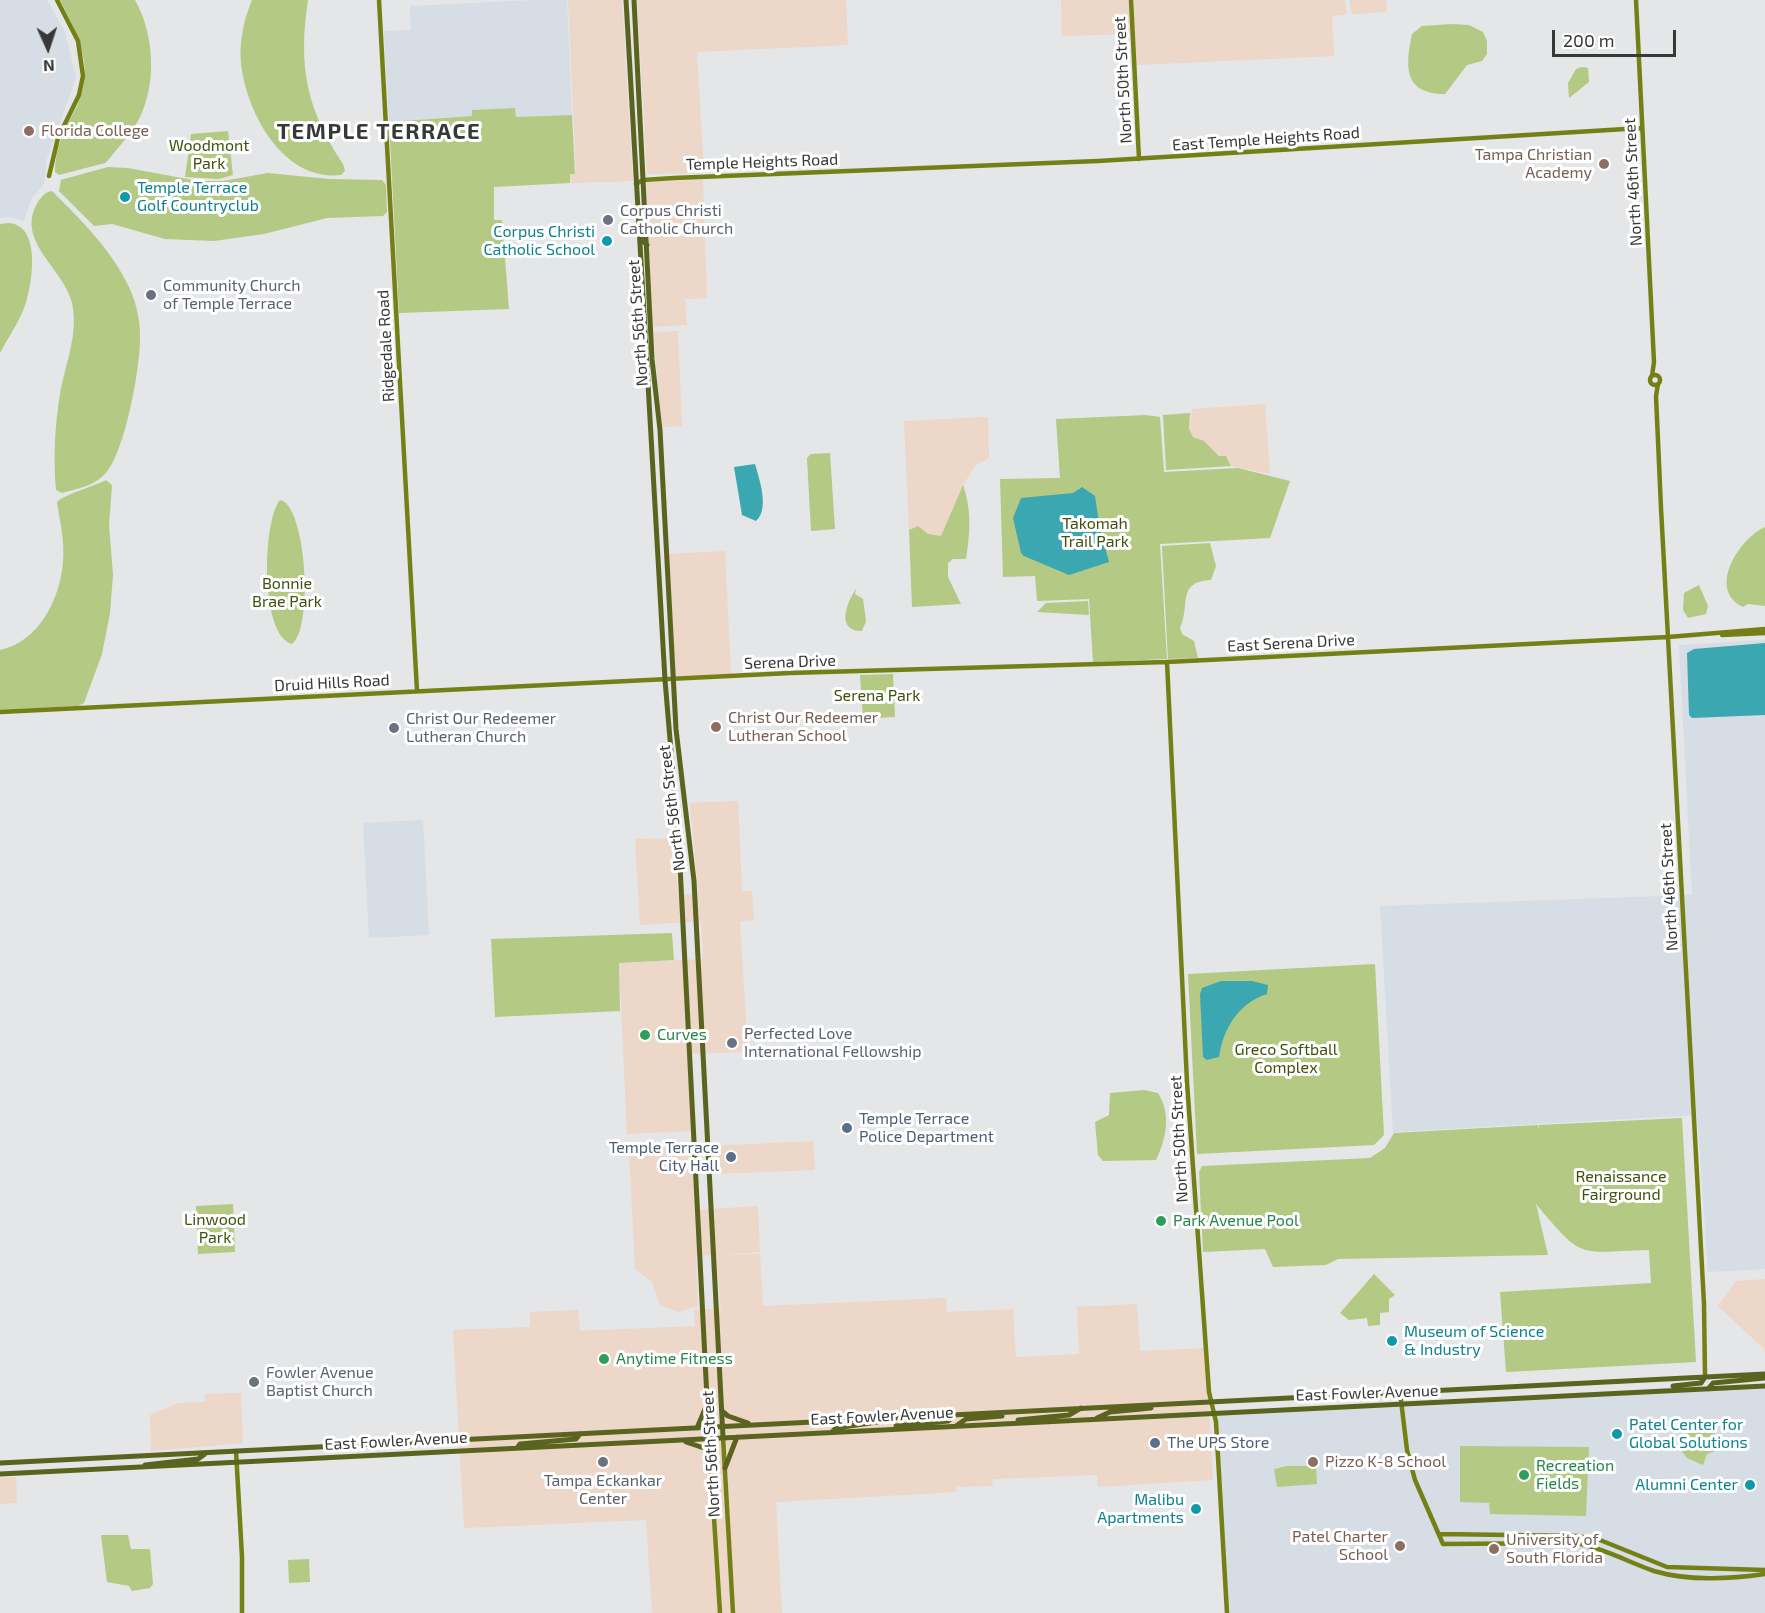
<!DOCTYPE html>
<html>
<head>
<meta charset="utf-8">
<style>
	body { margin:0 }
	#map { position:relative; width:1765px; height:1613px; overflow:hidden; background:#e4e6e7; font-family:"Exo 2",sans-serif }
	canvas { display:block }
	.north { position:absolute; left:18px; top:18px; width:60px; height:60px; -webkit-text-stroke:4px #fff; paint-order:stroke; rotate:177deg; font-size:16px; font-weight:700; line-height:24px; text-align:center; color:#373838 }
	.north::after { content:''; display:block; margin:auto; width:21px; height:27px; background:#373838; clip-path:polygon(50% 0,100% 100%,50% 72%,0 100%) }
	.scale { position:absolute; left:1552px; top:30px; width:124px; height:27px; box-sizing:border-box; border:3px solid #373838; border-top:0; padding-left:8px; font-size:18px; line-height:21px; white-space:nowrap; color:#373838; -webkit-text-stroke:4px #fff; paint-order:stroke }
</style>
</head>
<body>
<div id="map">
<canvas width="1765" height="1613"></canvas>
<div class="north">N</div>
<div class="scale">200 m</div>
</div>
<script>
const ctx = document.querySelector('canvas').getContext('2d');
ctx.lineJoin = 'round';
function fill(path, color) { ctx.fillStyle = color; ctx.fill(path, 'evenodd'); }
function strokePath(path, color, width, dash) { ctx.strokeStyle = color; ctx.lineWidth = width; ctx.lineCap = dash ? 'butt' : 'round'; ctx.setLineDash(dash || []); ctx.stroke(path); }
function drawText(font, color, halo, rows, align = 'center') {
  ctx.font = font + ' "Exo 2",sans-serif'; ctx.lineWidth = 6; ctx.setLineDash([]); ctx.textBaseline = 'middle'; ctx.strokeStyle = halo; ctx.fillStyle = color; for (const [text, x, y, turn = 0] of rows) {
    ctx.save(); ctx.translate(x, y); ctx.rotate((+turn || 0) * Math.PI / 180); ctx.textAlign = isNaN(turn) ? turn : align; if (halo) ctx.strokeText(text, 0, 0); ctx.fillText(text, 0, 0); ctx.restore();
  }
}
fill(new Path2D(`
	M 568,0 L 622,0 L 633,181 L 571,183 L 570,174 L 576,173 Z
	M 637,0 L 846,0 L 848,45 L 697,52 L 704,173 L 647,174 Z
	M 1061,0 L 1129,0 L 1131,34 L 1062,36 Z
	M 1133,0 L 1345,0 L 1347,14 L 1332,16 L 1334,56 L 1136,65 Z
	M 1349,0 L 1386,0 L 1387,12 L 1352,14 Z
	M 703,180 L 707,298 L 685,299 L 687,325 L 653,327 L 646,182 Z
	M 678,331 L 682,426 L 662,427 L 653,332 Z
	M 1265,404 L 1270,474 L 1231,466 L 1229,459 L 1212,451 L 1203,441 L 1193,437 L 1189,429 L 1192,409 Z
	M 988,417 L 989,458 L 976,465 L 963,485 L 941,536 L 928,534 L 918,526 L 909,530 L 904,421 Z
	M 725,551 L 731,674 L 675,677 L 669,554 Z
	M 738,801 L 742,891 L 752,891 L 754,920 L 740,921 L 748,1052 L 688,1054 L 691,1131 L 627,1134 L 619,963 L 703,959 L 701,921 L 640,925 L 635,839 L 674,838 L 678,895 L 698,894 L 690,803 Z
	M 813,1141 L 815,1170 L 713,1174 L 712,1146 Z
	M 692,1146 L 695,1210 L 758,1206 L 760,1252 L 724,1255 L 760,1254 L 763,1306 L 946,1298 L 947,1312 L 1013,1309 L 1016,1357 L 1079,1354 L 1077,1307 L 1137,1304 L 1140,1351 L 1206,1348 L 1213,1480 L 1098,1487 L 1097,1475 L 993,1479 L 992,1486 L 957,1487 L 956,1492 L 776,1502 L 782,1613 L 652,1613 L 646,1520 L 464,1528 L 453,1330 L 530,1327 L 530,1312 L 578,1310 L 580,1331 L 695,1326 L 694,1310 L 721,1308 L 716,1255 L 696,1256 L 698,1306 L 678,1312 L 660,1305 L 652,1282 L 635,1269 L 629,1149 Z
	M 1765,1279 L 1765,1350 L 1718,1306 L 1736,1281 Z
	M 241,1393 L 243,1443 L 151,1451 L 150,1415 L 179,1403 L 205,1402 L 205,1394 Z
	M 16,1477 L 17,1503 L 0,1504 L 0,1478 Z`), '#ecd7c9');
fill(new Path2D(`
	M 0,0 L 47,0 L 65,32 L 76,78 L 47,159 L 44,184 L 31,199 L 24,221 L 10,217 L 0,218 Z
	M 534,0 L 567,0 L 572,115 L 516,117 L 515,108 L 472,110 L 472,116 L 389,122 L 384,31 L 411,30 L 410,6 Z
	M 1765,640 L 1765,1269 L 1708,1272 L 1697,1115 L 1393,1132 L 1380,906 L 1692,895 L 1679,645 Z
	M 423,820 L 429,935 L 369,938 L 363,823 Z
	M 1765,1386 L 1765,1613 L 1226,1613 L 1215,1413 Z`), '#d6dde5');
fill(new Path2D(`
	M 60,0 L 135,0 C 154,34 157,81 140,117 C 133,132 120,145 110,158 L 105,163 L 59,175 L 55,172 C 55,148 64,130 75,110 C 96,71 79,36 60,0 Z
	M 252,0 L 308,0 C 298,65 306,109 343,164 L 345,171 L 341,175 C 283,182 246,112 241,63 C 239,41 244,19 252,0 Z
	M 1452,24 L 1469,25 L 1483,32 L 1487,41 L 1487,54 L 1482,61 L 1467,65 L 1445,94 C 1404,94 1405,67 1412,34 L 1422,26 Z
	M 1582,67 L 1588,68 L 1589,82 L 1569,98 L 1568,83 L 1576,69 Z
	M 515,108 L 516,117 L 572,115 L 575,174 L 570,174 L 570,183 L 494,187 L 494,220 L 502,220 L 509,309 L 399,313 L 389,122 L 472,116 L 472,110 Z
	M 228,131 L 233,175 L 219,179 L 185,177 L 191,134 Z
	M 108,167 L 128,168 L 198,181 L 223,181 L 268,173 L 329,179 L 382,180 L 386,185 L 387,212 L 383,216 L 327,218 L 264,234 L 214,241 L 165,239 L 112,224 L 94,226 L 59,191 L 61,180 L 64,179 Z
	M 52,191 C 81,220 111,249 129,287 C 136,302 140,319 140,335 C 141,365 125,455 104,475 C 93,486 76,489 62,493 L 56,490 C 53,458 55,425 60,394 C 65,365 79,333 72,303 C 64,268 14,241 38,202 C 42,196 45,192 52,191 Z
	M 9,223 C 40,226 33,277 27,299 C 22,318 9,336 0,353 L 0,224 Z
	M 1190,413 L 1189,429 L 1193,437 L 1204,441 L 1219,456 L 1226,456 L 1231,466 L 1166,470 L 1163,415 Z
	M 1146,415 L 1160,417 L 1164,472 L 1238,468 L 1290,481 L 1270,538 L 1160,544 L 1167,659 L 1093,662 L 1089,599 L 1037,601 L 1035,576 L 1003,577 L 1000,479 L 1060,478 L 1056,419 Z
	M 830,453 L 835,529 L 811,531 L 807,458 L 811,454 Z
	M 106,480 L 112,485 L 109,525 L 113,575 L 110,613 L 102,654 L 84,703 L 78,706 L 0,710 L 0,650 C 39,642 60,599 63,562 C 65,542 60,522 57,502 C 63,495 95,486 106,480 Z
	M 963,485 C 972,511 970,533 966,559 L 953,559 L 948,563 L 948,577 L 961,604 L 912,607 L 909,530 L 918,526 L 928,534 L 941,536 Z
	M 280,500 C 306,504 314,628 292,644 C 260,636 262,522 280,500 Z
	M 1765,527 L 1765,606 L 1748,604 L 1743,607 C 1706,589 1740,538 1765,527 Z
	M 1210,543 L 1216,566 L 1211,580 C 1176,582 1191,604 1180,628 L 1182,634 L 1194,641 L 1198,658 L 1168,659 L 1162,546 Z
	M 1699,585 L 1708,606 L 1706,614 L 1688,618 L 1683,610 L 1684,593 Z
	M 856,589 L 855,594 L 863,599 L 866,621 L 862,631 C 835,631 847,602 856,589 Z
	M 1088,601 L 1089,615 L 1037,612 L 1046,603 Z
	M 893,674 L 895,717 L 863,719 L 860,675 Z
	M 672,933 L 674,960 L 619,963 L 620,1011 L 495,1017 L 491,939 Z
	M 1375,964 L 1384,1135 L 1374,1145 L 1197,1154 L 1188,974 Z
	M 1144,1090 L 1158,1093 C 1171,1114 1167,1137 1156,1160 L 1103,1161 L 1098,1155 L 1095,1122 L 1109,1115 L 1110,1093 Z
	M 1682,1118 L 1696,1362 L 1506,1372 L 1500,1292 L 1651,1283 L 1649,1250 C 1576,1252 1584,1261 1536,1204 L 1548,1255 L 1338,1259 L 1326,1265 L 1273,1267 L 1265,1249 L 1203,1252 L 1199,1172 L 1202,1166 L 1370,1158 L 1385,1148 L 1394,1133 L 1538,1125 L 1539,1129 L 1539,1125 Z
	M 233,1204 L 235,1252 L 198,1254 L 196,1206 Z
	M 1374,1274 L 1395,1295 L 1389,1299 L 1389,1312 L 1380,1313 L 1380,1325 L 1368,1326 L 1367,1318 L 1349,1320 L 1340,1313 Z
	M 1697,1420 C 1711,1422 1721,1437 1715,1451 L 1707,1454 L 1703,1465 L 1687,1458 L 1681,1450 L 1687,1441 L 1689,1425 Z
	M 1460,1446 L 1589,1447 L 1586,1516 L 1490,1514 L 1489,1503 L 1460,1502 Z
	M 1287,1466 L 1316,1466 L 1317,1484 L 1277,1487 L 1274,1469 Z
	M 101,1535 L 128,1535 L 131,1549 L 150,1549 L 153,1584 L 150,1588 L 132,1591 L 129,1586 L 107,1582 Z
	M 309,1559 L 310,1582 L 289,1583 L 288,1560 Z`), '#b4c984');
fill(new Path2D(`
	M 755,464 C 759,478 770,509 756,521 L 742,515 L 734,467 Z
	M 1082,487 L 1095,496 L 1100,529 L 1109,562 L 1069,575 L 1024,556 L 1021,553 L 1013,518 L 1021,498 L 1073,493 Z
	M 1765,643 L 1765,715 L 1692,718 L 1689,715 L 1687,653 L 1694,649 Z
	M 1221,981 L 1252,981 L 1268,985 L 1267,994 C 1239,1003 1223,1028 1219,1057 L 1207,1060 L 1203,1057 L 1200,994 L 1202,988 Z`), '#3ba7b0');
strokePath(new Path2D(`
	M 379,0 L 417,691
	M 1131,0 L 1139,159
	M 1636,0 L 1654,362 L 1652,376
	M 49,176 L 58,138 L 79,95 L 83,76 L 78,41 L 57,0
	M 636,184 L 643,180 L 674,178 L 1098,161 L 1642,128
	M1650 380a5 5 0 1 1 10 0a5 5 0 1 1-10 0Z
	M 1658,384 L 1656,396 L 1661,508 L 1704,1304 L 1705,1377
	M 1722,635 L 1765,633
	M 1167,662 L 1187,1082 L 1209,1392 L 1216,1422 L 1227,1613
	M 0,712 L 790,673 L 1167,662 L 1668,637 L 1765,629
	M 1400,1392 L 1407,1450 L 1415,1480 L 1443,1544 L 1576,1543 C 1604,1548 1628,1562 1654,1571 C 1687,1581 1731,1579 1765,1574
	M 723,1437 L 733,1613
	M 709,1438 L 720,1613
	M 236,1451 L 242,1557 L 242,1613
	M 1440,1534 L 1578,1536 L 1600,1540 L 1667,1567 L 1765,1570`), '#748015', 4.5);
strokePath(new Path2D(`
	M 626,0 L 665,680 L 679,846 L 709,1438
	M 634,0 L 652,359 L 660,430 L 676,729 L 694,881 L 723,1437
	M 639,217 L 643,241 L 647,245
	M 1673,1386 L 1701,1383 L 1705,1377
	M 1708,1389 L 1713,1383 L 1765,1378
	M 722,1411 L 728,1416 L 748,1423
	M 1097,1418 L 1110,1412 L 1151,1408
	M 1018,1420 L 1069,1415 L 1081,1408
	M 896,1426 L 948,1421 L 955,1415
	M 956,1426 L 966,1419 L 1002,1416
	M 697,1428 L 705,1409
	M 832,1432 L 836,1428 L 890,1420
	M 686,1442 L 710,1450
	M 517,1448 L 520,1444 L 576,1439 L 580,1434
	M 0,1463 L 1765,1374
	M 145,1465 L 198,1459 L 205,1454
	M 725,1468 L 737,1437
	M 0,1474 L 1765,1386`), '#5b641f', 5);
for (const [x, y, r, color] of [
	[29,131,6,"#8d6e63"],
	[1604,164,6,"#8d6e63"],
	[125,197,6,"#0f9aa8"],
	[608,220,6,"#6b7280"],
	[607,241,6,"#0f9aa8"],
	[151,295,6,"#6b7280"],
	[716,727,6,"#8d6e63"],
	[394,728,6,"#6b7280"],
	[645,1035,6,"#2e9e5b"],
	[732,1043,6,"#6b7280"],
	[847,1128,6,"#5c6f8a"],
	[731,1157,6,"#5c6f8a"],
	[1161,1221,6,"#2e9e5b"],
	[1392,1341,6,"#0f9aa8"],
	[604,1359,6,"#2e9e5b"],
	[254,1382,6,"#6b7280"],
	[1617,1434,6,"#0f9aa8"],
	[1155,1443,6,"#5c6f8a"],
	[603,1462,6,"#6b7280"],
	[1313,1462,6,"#8d6e63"],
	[1524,1475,6,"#2e9e5b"],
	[1750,1485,6,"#0f9aa8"],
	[1196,1509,6,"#0f9aa8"],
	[1400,1546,6,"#8d6e63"],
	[1494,1549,6,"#8d6e63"]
]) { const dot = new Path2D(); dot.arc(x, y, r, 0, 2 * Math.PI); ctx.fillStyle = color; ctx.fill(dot); strokePath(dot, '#fff', 2); }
drawText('16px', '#373838', '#fff', [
	["North 50th Street",1123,80,-93],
	["East Temple Heights Road",1266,139,-4],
	["Temple Heights Road",762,162,-2],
	["North 46th Street",1633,182,-93],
	["North 56th Street",638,323,-94],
	["Ridgedale Road",386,346,-93],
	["East Serena Drive",1291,643,-3],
	["Serena Drive",790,662,-2],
	["Druid Hills Road",332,683,-3],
	["North 56th Street",672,808,-97],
	["North 46th Street",1669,887,-93],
	["North 50th Street",1179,1139,-93],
	["East Fowler Avenue",1367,1393,-2],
	["East Fowler Avenue",882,1416,-3],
	["East Fowler Avenue",396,1441,-3],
	["North 56th Street",711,1454,-93]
]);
drawText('16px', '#785e54', '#fff', [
	["Florida College",41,131],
	["Tampa Christian",1592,155,"right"],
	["Academy",1592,173,"right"],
	["Christ Our Redeemer",728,718],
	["Lutheran School",728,736],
	["Pizzo K-8 School",1325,1462],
	["Patel Charter",1388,1537,"right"],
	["School",1388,1555,"right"],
	["University of",1506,1540],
	["South Florida",1506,1558]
], 'left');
drawText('16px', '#42510e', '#fff', [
	["Woodmont",209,146],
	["Park",209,164],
	["Takomah",1095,524],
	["Trail Park",1095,542],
	["Bonnie",287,584],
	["Brae Park",287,602],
	["Serena Park",877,696],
	["Greco Softball",1286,1050],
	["Complex",1286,1068],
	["Renaissance",1621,1177],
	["Fairground",1621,1195],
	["Linwood",215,1220],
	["Park",215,1238]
]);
drawText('16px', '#0d838f', '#fff', [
	["Temple Terrace",137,188],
	["Golf Countryclub",137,206],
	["Corpus Christi",595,232,"right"],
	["Catholic School",595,250,"right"],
	["Museum of Science",1404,1332],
	["& Industry",1404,1350],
	["Patel Center for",1629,1425],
	["Global Solutions",1629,1443],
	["Alumni Center",1738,1485,"right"],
	["Malibu",1184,1500,"right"],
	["Apartments",1184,1518,"right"]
], 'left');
drawText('16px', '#5b616d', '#fff', [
	["Corpus Christi",620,211],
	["Catholic Church",620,229],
	["Community Church",163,286],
	["of Temple Terrace",163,304],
	["Christ Our Redeemer",406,719],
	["Lutheran Church",406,737],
	["Perfected Love",744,1034],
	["International Fellowship",744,1052],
	["Fowler Avenue",266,1373],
	["Baptist Church",266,1391],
	["Tampa Eckankar",603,1481,"center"],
	["Center",603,1499,"center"]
], 'left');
drawText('16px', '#27864d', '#fff', [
	["Curves",657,1035],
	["Park Avenue Pool",1173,1221],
	["Anytime Fitness",616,1359],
	["Recreation",1536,1466],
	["Fields",1536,1484]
], 'left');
drawText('16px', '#4e5e75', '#fff', [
	["Temple Terrace",859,1119],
	["Police Department",859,1137],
	["Temple Terrace",719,1148,"right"],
	["City Hall",719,1166,"right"],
	["The UPS Store",1167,1443]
], 'left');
ctx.letterSpacing = '1.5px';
drawText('bold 22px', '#373838', '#fff', [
	["TEMPLE TERRACE",379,132]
]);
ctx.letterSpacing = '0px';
</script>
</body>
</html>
